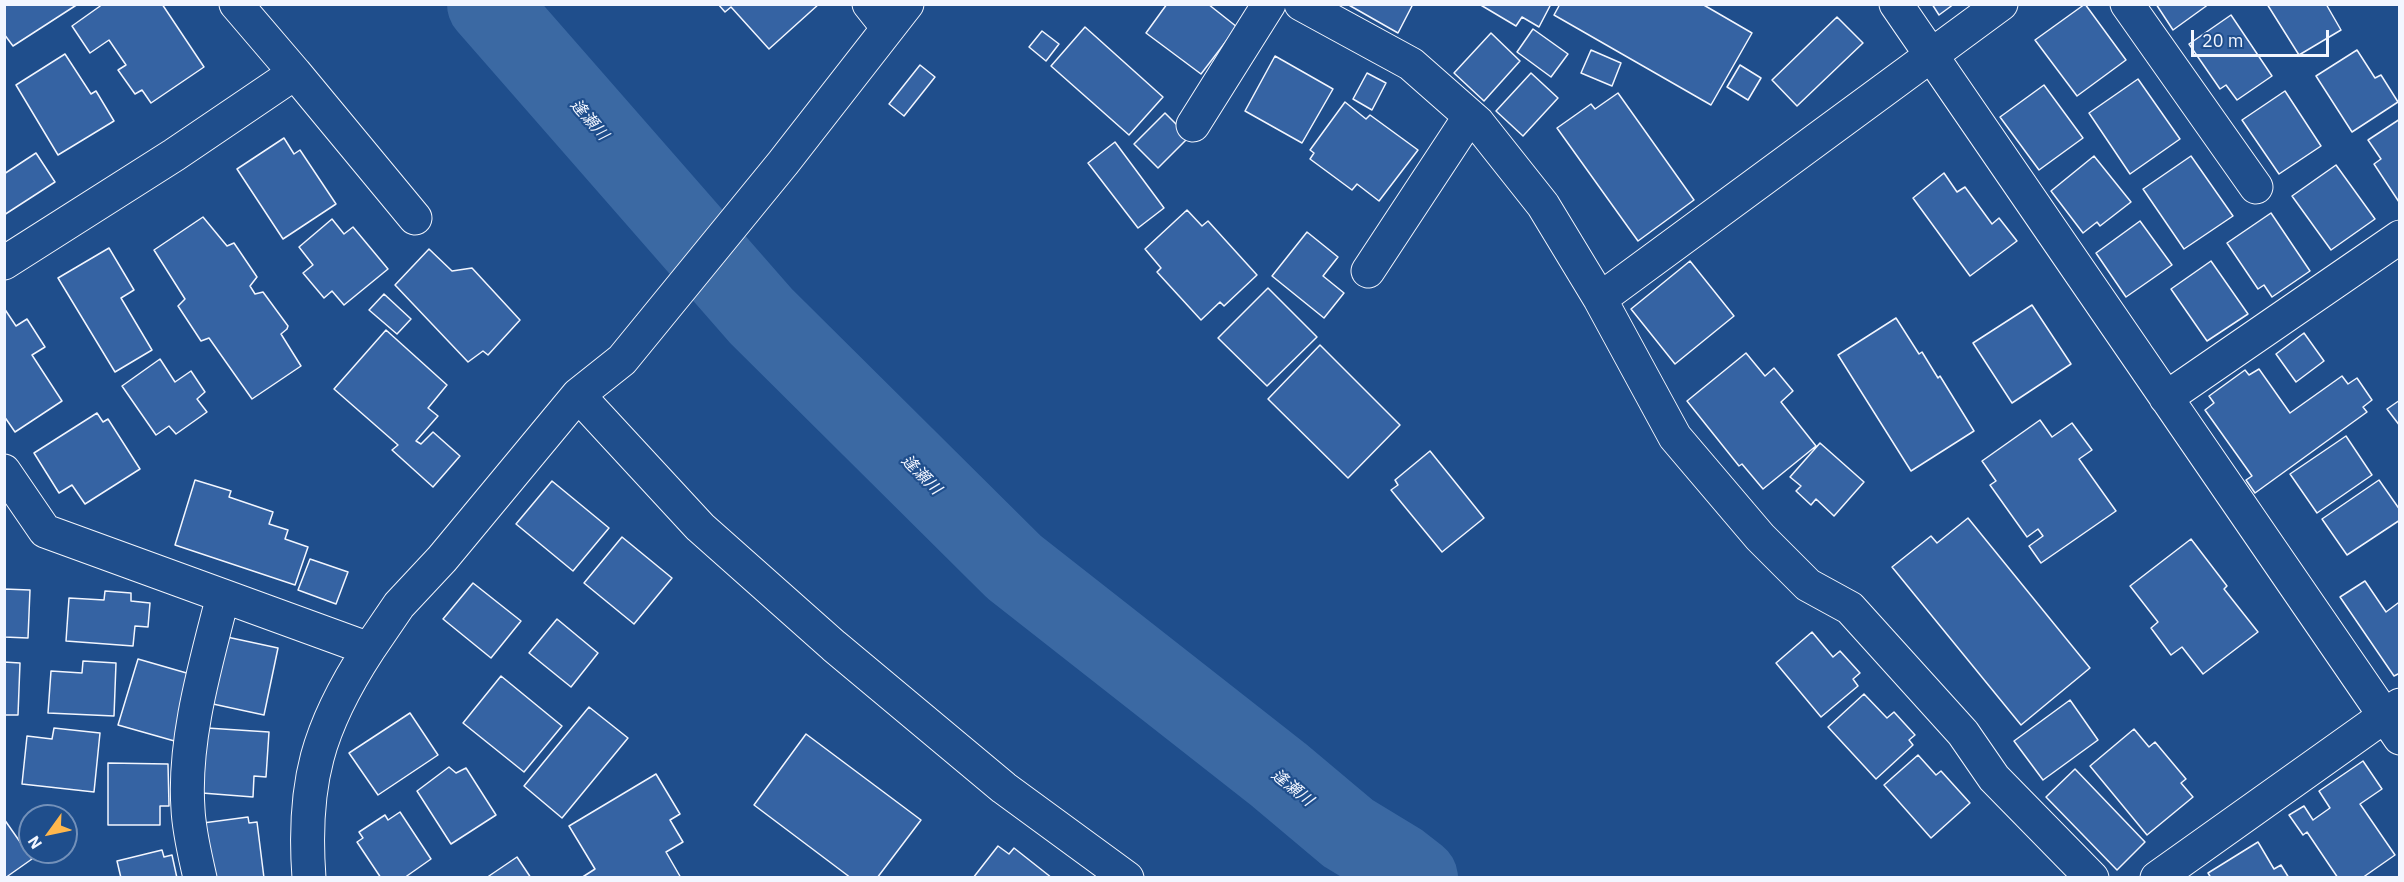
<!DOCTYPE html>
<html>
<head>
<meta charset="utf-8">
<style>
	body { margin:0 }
	#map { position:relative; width:2404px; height:882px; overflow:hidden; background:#1f4e8c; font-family:"IBM Plex Sans",sans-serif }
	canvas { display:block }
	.frame { position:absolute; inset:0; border:6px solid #f2f6ff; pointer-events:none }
	.north { position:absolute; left:18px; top:804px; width:60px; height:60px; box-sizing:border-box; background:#1f4e8c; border:2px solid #7391ba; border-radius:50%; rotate:237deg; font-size:16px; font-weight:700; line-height:24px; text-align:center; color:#f2f6ff }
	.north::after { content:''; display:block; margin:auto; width:21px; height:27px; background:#ffb74d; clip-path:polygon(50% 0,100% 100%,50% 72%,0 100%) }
	.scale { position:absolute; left:2191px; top:30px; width:138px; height:27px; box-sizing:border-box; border:3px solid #f2f6ff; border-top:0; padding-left:8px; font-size:18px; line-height:21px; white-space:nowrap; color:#f2f6ff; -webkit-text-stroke:4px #1f4e8c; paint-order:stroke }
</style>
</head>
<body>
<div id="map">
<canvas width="2404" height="882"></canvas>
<div class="frame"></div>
<div class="north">N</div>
<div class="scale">20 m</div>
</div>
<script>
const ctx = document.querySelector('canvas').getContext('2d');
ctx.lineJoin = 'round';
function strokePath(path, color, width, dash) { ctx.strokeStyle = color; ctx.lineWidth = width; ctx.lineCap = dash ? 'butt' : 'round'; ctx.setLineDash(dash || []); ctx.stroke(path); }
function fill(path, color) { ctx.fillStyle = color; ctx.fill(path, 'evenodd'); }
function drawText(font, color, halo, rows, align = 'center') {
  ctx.font = font + ' "IBM Plex Sans","Noto Sans JP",sans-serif'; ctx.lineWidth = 4.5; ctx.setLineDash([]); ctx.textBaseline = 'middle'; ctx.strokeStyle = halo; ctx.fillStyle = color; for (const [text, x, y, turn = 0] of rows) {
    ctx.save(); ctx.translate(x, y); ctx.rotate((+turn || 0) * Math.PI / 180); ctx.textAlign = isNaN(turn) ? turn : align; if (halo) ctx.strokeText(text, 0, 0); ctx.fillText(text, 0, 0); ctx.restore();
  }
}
strokePath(new Path2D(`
	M 488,4 L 761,316 L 1014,567 L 1279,775 L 1348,833 L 1399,864 L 1417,878`), '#3b69a3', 82);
const building = new Path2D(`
	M 4,4 L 78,4 L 13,46 L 4,34 Z
	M 103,4 L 162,4 L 204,67 L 151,103 L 142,90 L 135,94 L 118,70 L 126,65 L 109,40 L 90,53 L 72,26 Z
	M 718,4 L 819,4 L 769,49 L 731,7 L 725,12 Z
	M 1167,4 L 1208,4 L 1237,27 L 1201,74 L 1146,33 Z
	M 1347,4 L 1413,4 L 1398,33 Z
	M 1479,4 L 1551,4 L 1539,27 L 1522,17 L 1516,26 Z
	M 1560,4 L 1702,4 L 1752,33 L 1711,105 L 1554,15 Z
	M 1932,4 L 1954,4 L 1939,15 Z
	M 2085,4 L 2126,60 L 2077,96 L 2035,40 Z
	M 2156,4 L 2209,4 L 2173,30 Z
	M 2267,4 L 2326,4 L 2341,30 L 2299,55 Z
	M 2231,15 L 2272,76 L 2237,100 L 2226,85 L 2220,89 L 2189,44 Z
	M 1837,17 L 1863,43 L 1797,106 L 1772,80 Z
	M 1085,27 L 1163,97 L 1129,135 L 1051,66 Z
	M 1533,29 L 1568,54 L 1551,77 L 1517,52 Z
	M 1042,31 L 1059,44 L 1046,61 L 1029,47 Z
	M 1491,33 L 1520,61 L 1484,101 L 1454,73 Z
	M 1591,50 L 1621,63 L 1612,86 L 1581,73 Z
	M 2357,50 L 2375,78 L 2381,75 L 2398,102 L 2352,132 L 2316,76 Z
	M 65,54 L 91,94 L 96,91 L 114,121 L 58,155 L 16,85 Z
	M 1275,56 L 1333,89 L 1302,143 L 1245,111 Z
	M 920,65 L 935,77 L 904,116 L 889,104 Z
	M 1740,65 L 1761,78 L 1748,100 L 1727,87 Z
	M 1367,73 L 1386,83 L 1372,110 L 1353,99 Z
	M 1531,73 L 1558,98 L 1523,136 L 1496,111 Z
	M 2138,79 L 2180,139 L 2130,174 L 2089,113 Z
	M 2044,85 L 2083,138 L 2039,170 L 2000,117 Z
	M 2285,91 L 2321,146 L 2279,174 L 2242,120 Z
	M 1618,93 L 1694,200 L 1638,241 L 1557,128 L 1591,104 L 1595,109 Z
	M 1345,102 L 1366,119 L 1370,115 L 1418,150 L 1379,201 L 1357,184 L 1352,190 L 1310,159 L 1314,153 L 1310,150 Z
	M 1165,113 L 1189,137 L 1158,168 L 1134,144 Z
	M 2400,119 L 2400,201 L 2399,202 L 2374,164 L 2381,159 L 2368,140 Z
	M 284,138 L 294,154 L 300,150 L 336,204 L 283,239 L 237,169 Z
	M 1115,142 L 1164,208 L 1138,228 L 1088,163 Z
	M 36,153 L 55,182 L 4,215 L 4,174 Z
	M 2094,156 L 2131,202 L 2100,226 L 2097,222 L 2083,233 L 2051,191 Z
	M 2191,156 L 2233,216 L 2184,249 L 2143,189 Z
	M 2336,165 L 2375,219 L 2331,250 L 2292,196 Z
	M 1944,173 L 1957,192 L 1965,187 L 1992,224 L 1999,218 L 2017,241 L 1970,276 L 1913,198 Z
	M 1187,210 L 1202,226 L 1208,221 L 1257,275 L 1224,306 L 1220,302 L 1201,320 L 1157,272 L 1161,268 L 1145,249 Z
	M 2271,213 L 2310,271 L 2272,297 L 2264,285 L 2258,289 L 2227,243 Z
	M 203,217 L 227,246 L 234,243 L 257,277 L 250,286 L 255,294 L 263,292 L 288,326 L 287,329 L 281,334 L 301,366 L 252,399 L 209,338 L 201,341 L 178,306 L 185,299 L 154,250 Z
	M 332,219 L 344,234 L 353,227 L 388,269 L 344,305 L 332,291 L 324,298 L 303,273 L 313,265 L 299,247 Z
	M 2140,221 L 2172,265 L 2126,297 L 2096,253 Z
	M 1307,232 L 1338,257 L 1323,276 L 1344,293 L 1324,318 L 1272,276 Z
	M 109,248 L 134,290 L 121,298 L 152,350 L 115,372 L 58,278 Z
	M 429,249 L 452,271 L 472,268 L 520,320 L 488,355 L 483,351 L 468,362 L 395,285 Z
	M 1690,261 L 1734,316 L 1675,364 L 1631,309 Z
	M 2211,261 L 2248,314 L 2207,341 L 2171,289 Z
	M 1268,288 L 1317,337 L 1267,386 L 1218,338 Z
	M 384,294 L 411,319 L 397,334 L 369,310 Z
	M 2032,305 L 2071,364 L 2012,403 L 1973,343 Z
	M 4,308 L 16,326 L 27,319 L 45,347 L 32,355 L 62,401 L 15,432 L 4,416 Z
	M 1896,318 L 1919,354 L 1922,352 L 1938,378 L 1940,376 L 1974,431 L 1911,471 L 1838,355 Z
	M 386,330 L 447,385 L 428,408 L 438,416 L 416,441 L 421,444 L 433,432 L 460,456 L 433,487 L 392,450 L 398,445 L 334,389 Z
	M 2304,333 L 2324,361 L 2296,382 L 2276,354 Z
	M 1320,345 L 1400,425 L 1348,478 L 1268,399 Z
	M 1746,353 L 1765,376 L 1774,368 L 1793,391 L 1781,402 L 1816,446 L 1763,489 L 1742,464 L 1739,466 L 1687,401 Z
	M 160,359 L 175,382 L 191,371 L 205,392 L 197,399 L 207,412 L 176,434 L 169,426 L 156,435 L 122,386 Z
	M 2259,369 L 2290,413 L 2342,376 L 2348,384 L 2357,378 L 2372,400 L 2363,407 L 2367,412 L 2255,493 L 2246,480 L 2252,476 L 2205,410 L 2214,403 L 2209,396 L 2245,370 L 2249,375 Z
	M 2400,400 L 2400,426 L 2387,409 Z
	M 97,413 L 103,422 L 108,419 L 140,469 L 85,504 L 72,485 L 59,493 L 34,453 Z
	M 2040,420 L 2052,437 L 2072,423 L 2092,450 L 2079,459 L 2116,511 L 2041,563 L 2029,546 L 2043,536 L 2038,529 L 2027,537 L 1990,485 L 1996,481 L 1982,461 Z
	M 2346,436 L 2372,475 L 2317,513 L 2290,474 Z
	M 1820,443 L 1864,482 L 1834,516 L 1816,499 L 1811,505 L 1796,491 L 1801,486 L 1790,477 Z
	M 1430,451 L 1484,518 L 1442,552 L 1391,490 L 1398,485 L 1395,480 Z
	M 195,480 L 231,491 L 229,497 L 273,512 L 269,524 L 288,530 L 285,539 L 308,547 L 295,585 L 175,545 Z
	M 2379,480 L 2400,510 L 2400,520 L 2347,555 L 2322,519 Z
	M 552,481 L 609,528 L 573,571 L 516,524 Z
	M 1968,518 L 2090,668 L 2021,725 L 1892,567 L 1931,536 L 1937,543 Z
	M 622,537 L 672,578 L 634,624 L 584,583 Z
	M 2191,539 L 2227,586 L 2224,589 L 2258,632 L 2203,674 L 2182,647 L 2171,655 L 2151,628 L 2158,622 L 2130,586 Z
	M 310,559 L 348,572 L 336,604 L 298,590 Z
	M 2365,581 L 2386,612 L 2398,603 L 2400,605 L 2400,673 L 2394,676 L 2340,597 Z
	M 473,583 L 521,621 L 491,658 L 443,619 Z
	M 4,589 L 30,590 L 28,638 L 4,637 Z
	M 105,591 L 131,593 L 131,601 L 150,603 L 148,627 L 135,626 L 133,646 L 66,641 L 69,598 L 104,600 Z
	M 557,619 L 598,653 L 571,687 L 529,653 Z
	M 1812,632 L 1833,657 L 1840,651 L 1860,673 L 1853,679 L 1858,686 L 1821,717 L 1776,663 Z
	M 227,637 L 278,648 L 264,715 L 213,704 Z
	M 138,659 L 197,676 L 178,742 L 118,725 Z
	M 83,661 L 116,663 L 114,716 L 48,713 L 51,671 L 82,673 Z
	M 4,662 L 20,663 L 18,715 L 4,715 Z
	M 501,676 L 562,726 L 524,772 L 463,723 Z
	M 1864,694 L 1887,718 L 1894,712 L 1915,735 L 1909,740 L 1913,745 L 1876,779 L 1828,727 Z
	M 2070,700 L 2098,740 L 2043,780 L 2014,741 Z
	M 589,707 L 628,738 L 562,818 L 524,786 Z
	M 410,713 L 438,755 L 378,795 L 349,753 Z
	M 54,728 L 100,733 L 94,792 L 22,784 L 27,736 L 52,739 Z
	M 207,728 L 269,732 L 266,777 L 254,776 L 253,797 L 202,793 Z
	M 2134,729 L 2149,747 L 2155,742 L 2186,779 L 2181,783 L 2193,797 L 2147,835 L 2090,766 Z
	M 806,734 L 921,820 L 877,878 L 851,878 L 754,805 Z
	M 1918,755 L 1936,775 L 1941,771 L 1970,803 L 1931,838 L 1884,785 Z
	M 2363,761 L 2382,789 L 2360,804 L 2395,855 L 2362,878 L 2338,878 L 2307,832 L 2303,835 L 2289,815 L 2304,806 L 2313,820 L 2330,808 L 2319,791 Z
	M 108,763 L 168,764 L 169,806 L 160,806 L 160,825 L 108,825 Z
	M 449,767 L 456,773 L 466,768 L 496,815 L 451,844 L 417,791 Z
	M 2075,769 L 2145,842 L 2117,870 L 2046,797 Z
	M 656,774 L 680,814 L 670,820 L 683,842 L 666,852 L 681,878 L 581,878 L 595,869 L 569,826 Z
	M 400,812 L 431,859 L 404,878 L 381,878 L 357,842 L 363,838 L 359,832 L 385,815 L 388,820 Z
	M 248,817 L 249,823 L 257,822 L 264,878 L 211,878 L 203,823 Z
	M 4,819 L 32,859 L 5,878 L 4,878 Z
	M 2258,842 L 2274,869 L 2281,865 L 2289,878 L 2211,878 L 2208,873 Z
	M 998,846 L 1009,854 L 1014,848 L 1052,878 L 973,878 Z
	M 162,850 L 164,857 L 172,855 L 177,878 L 121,878 L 117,861 Z
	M 517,857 L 531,878 L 486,878 Z`);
fill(building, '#3563a3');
strokePath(building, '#f2f6ff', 1.5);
const minor = new Path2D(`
	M 869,4 L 888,28
	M 1301,4 L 1411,64 L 1478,123 L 1543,205 L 1600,299 L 1675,437 L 1760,537 L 1808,585 L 1850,608 L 1963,733 L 1994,778 L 2092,878
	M 1896,4 L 2400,738
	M 2127,4 L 2256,187
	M 295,73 L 415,218
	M 1193,125 L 1269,4
	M 4,263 L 174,155 L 295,73 L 236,4
	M 1368,271 L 1470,116
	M 1600,299 L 2001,4
	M 578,395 L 700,527 L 834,646 L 1004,788 L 1127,878
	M 2166,398 L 2400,237
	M 4,471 L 45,531 L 369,649 C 318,727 302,783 309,878
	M 369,649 L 399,605 L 442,559 L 578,395 L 622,360 L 783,163 L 907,4
	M 200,878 C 195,855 189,832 188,809 C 183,740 206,663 223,596
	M 2157,878 L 2400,705`);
strokePath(minor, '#f2f6ff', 35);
strokePath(minor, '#1f4e8c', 33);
drawText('italic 16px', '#f2f6ff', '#1f4e8c', [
	["逢瀬川",589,120,49],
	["逢瀬川",921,475,45],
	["逢瀬川",1292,788,39]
]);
</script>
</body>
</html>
